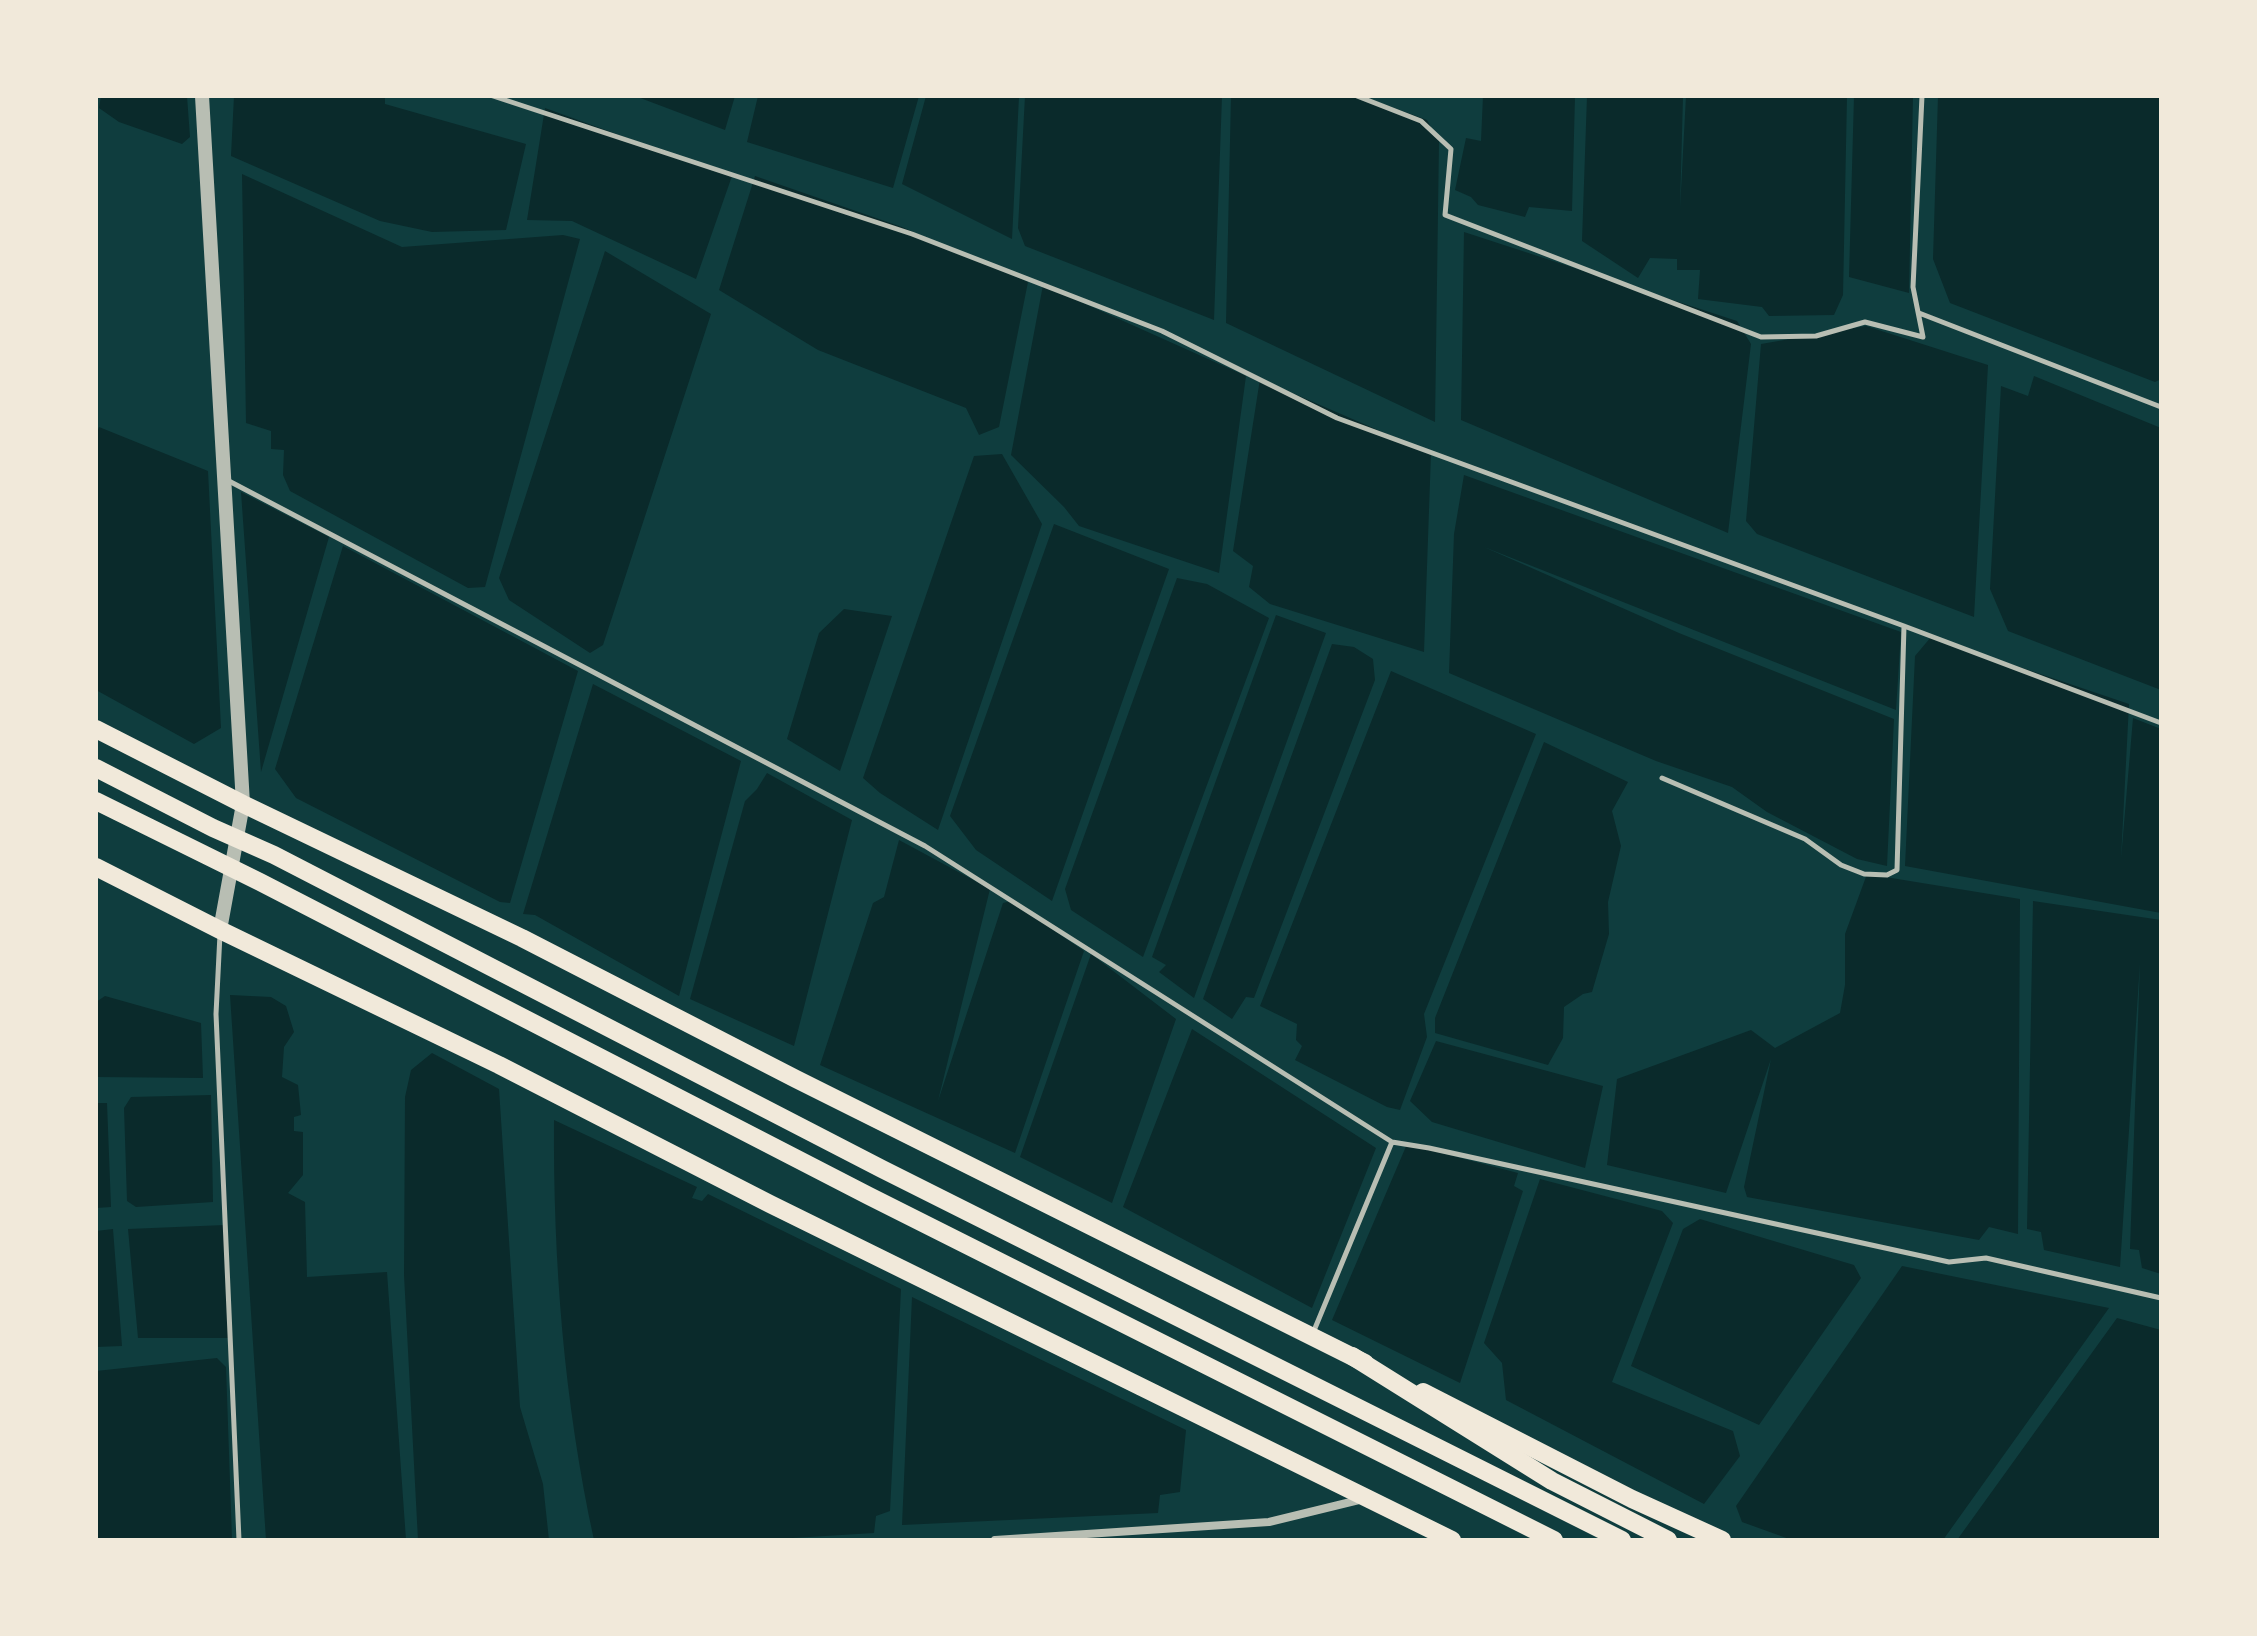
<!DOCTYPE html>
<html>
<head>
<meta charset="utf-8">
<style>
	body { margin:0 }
	#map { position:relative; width:2257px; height:1636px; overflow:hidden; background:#0f3d3e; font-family:Rubik,sans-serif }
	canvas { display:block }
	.frame { position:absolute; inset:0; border:98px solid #f1e9da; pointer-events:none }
</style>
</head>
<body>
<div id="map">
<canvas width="2257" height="1636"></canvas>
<div class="frame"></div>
</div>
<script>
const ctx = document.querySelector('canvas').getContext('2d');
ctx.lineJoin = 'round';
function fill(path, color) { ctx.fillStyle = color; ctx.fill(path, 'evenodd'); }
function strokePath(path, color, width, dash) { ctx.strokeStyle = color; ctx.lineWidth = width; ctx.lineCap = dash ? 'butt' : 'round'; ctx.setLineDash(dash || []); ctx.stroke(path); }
fill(new Path2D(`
	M 101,96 L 187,96 L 190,137 L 182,144 L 119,122 L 99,108 Z
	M 234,96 L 385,96 L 385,104 L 526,144 L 506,230 L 432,232 L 380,221 L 231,156 Z
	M 635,96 L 735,96 L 725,130 Z
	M 758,96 L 919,96 L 893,188 L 747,142 Z
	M 926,96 L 1019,96 L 1012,239 L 902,184 Z
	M 1025,96 L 1222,96 L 1214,320 L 1025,246 L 1018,228 Z
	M 1231,96 L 1362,96 L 1427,120 L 1439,141 L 1435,422 L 1226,323 Z
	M 1483,96 L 1575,96 L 1572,211 L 1529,207 L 1525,217 L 1478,205 L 1471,197 L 1455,190 L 1466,138 L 1481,141 Z
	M 1587,96 L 1683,96 L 1680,209 L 1686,96 L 1847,96 L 1843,295 L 1834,315 L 1769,316 L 1762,307 L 1698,299 L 1700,270 L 1677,270 L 1677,259 L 1650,258 L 1638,278 L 1582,241 Z
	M 1854,96 L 1913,96 L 1909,293 L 1849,277 Z
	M 1938,96 L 2161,96 L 2161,379 L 2155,382 L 1950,303 L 1933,259 Z
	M 545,108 L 732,176 L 696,279 L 572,221 L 527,220 Z
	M 242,174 L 402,247 L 563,235 L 580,239 L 485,587 L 468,588 L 290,491 L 283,475 L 284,450 L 271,449 L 271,431 L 246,423 Z
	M 755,176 L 902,227 L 1028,282 L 999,427 L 979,435 L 966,408 L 818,350 L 719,290 Z
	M 1464,232 L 1737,321 L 1751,344 L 1728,533 L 1461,420 Z
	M 605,251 L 711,314 L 603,645 L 590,653 L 509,600 L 499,578 Z
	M 1043,285 L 1246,376 L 1219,573 L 1079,526 L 1064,507 L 1011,455 Z
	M 1866,326 L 1988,365 L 1974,617 L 1757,534 L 1746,521 L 1761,344 Z
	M 2034,376 L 2161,428 L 2161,690 L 2008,631 L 1990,589 L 2001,386 L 2028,396 Z
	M 1260,379 L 1431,453 L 1424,652 L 1270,604 L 1249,587 L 1253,566 L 1233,551 Z
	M 99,427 L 208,471 L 221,728 L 194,744 L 96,690 L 96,435 Z
	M 1002,454 L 1042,524 L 938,830 L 880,793 L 863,778 L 974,456 Z
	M 1464,475 L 1901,632 L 1896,710 L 1484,547 L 1679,633 L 1894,719 L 1887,866 L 1857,859 L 1767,812 L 1732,787 L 1656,761 L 1449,673 L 1454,534 Z
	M 241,492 L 329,537 L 261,772 Z
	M 1054,524 L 1169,569 L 1052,901 L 976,850 L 950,816 Z
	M 343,546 L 578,671 L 510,903 L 500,902 L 296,798 L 275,769 Z
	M 1177,578 L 1207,584 L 1269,618 L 1143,957 L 1071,910 L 1065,889 Z
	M 844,609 L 892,616 L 840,771 L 787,739 L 819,633 Z
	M 1276,615 L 1326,633 L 1194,998 L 1159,972 L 1166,965 L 1152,957 Z
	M 1931,637 L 2129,704 L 2121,859 L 2133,718 L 2161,729 L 2161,913 L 1905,866 L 1915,656 Z
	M 1332,644 L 1354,647 L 1373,659 L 1375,680 L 1254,998 L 1246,997 L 1232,1019 L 1203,999 Z
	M 1391,671 L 1536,734 L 1424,1014 L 1427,1037 L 1400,1110 L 1387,1107 L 1295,1060 L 1302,1046 L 1296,1040 L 1297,1024 L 1260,1006 Z
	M 593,684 L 741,761 L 679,996 L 535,915 L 523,914 Z
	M 1544,742 L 1628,782 L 1612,811 L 1621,846 L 1608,902 L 1609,934 L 1592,992 L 1583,994 L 1564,1007 L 1563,1038 L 1548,1065 L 1435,1033 L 1435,1018 Z
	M 767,773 L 852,820 L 794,1046 L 690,999 L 745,801 L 757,789 Z
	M 899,840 L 990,889 L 938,1101 L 1003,903 L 1011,901 L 1084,951 L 1015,1153 L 820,1065 L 873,903 L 884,897 Z
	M 1867,874 L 2020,899 L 2018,1234 L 1989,1227 L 1979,1240 L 1747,1197 L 1744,1187 L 1771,1059 L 1726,1193 L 1607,1165 L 1617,1079 L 1751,1030 L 1775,1048 L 1840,1013 L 1845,985 L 1845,934 Z
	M 2033,901 L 2161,920 L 2161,1274 L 2142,1268 L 2139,1250 L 2130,1249 L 2140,963 L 2120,1267 L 2044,1250 L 2041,1232 L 2027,1229 Z
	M 1091,954 L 1176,1019 L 1112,1203 L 1020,1157 Z
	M 230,995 L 271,997 L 286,1006 L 294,1032 L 284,1047 L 282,1077 L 298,1085 L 301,1115 L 294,1117 L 294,1131 L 303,1132 L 303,1175 L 288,1193 L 305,1202 L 307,1277 L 387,1272 L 406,1540 L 266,1540 Z
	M 105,996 L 201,1023 L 203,1078 L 96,1077 L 96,1002 Z
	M 1192,1029 L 1376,1148 L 1312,1308 L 1123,1207 Z
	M 1436,1041 L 1603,1086 L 1585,1168 L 1432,1122 L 1410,1101 Z
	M 432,1053 L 499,1089 L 520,1407 L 543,1484 L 549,1540 L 418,1540 L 404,1275 L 405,1097 L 411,1070 Z
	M 211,1095 L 213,1202 L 136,1207 L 127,1201 L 124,1108 L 131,1097 Z
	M 96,1103 L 107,1103 L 111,1207 L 96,1208 Z
	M 554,1120 L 697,1187 L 692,1198 L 702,1201 L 708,1194 L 901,1289 L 890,1511 L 876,1516 L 874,1533 L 760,1540 L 594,1540 C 564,1402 553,1261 554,1120 Z
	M 1407,1144 L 1518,1173 L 1514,1186 L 1523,1191 L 1460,1383 L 1332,1320 Z
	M 1540,1179 L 1662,1211 L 1673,1223 L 1612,1382 L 1733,1431 L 1740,1456 L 1704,1504 L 1506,1400 L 1502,1363 L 1484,1343 Z
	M 1700,1219 L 1854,1265 L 1861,1278 L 1759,1425 L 1631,1366 L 1683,1229 Z
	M 225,1225 L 230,1338 L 138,1338 L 128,1229 Z
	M 113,1229 L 122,1346 L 96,1347 L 96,1231 Z
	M 1902,1266 L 2109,1308 L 1943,1540 L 1792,1540 L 1742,1522 L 1736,1506 Z
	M 912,1297 L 1186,1430 L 1180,1492 L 1160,1495 L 1158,1513 L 902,1525 Z
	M 2117,1318 L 2161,1330 L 2161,1540 L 1957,1540 Z
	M 217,1358 L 226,1367 L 232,1540 L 96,1540 L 96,1371 Z`), '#0a2a2b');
strokePath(new Path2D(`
	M 493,96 L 912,234 L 1162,331 L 1337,418 L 1904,626 L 2161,723
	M 1357,96 L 1421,121 L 1451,149 L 1445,215 L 1761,337 L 1816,336 L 1865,322 L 1923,337 L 1913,287 L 1922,96
	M 1919,313 L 2161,407
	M 227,480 L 925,846 L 1392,1142 L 1429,1148 L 1949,1262 L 1986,1258 L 2161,1298
	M 1662,778 L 1805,839 L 1841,865 L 1864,874 L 1887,875 L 1897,870 L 1904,626
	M 220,934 L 216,1014 L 239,1540
	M 1313,1333 L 1392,1142`), '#b8beb3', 5);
strokePath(new Path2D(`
	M 995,1540 L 1269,1522 L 1363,1499`), '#b8beb3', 8);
strokePath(new Path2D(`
	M 202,96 L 243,804 L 220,930`), '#b8beb3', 14);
strokePath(new Path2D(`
	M 96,729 L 243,804 L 522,938 L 796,1079 L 1365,1363
	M 96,867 L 220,930 L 499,1065 L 770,1204 L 1452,1540
	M 1423,1392 L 1632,1499 L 1722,1540`), '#f1e9da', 18);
strokePath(new Path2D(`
	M 96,768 L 213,828 L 274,855 L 882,1169 L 1622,1540
	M 96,801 L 260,882 L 869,1196 L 1554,1540
	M 1352,1356 L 1552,1481 L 1668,1540`), '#f1e9da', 18);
</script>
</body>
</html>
